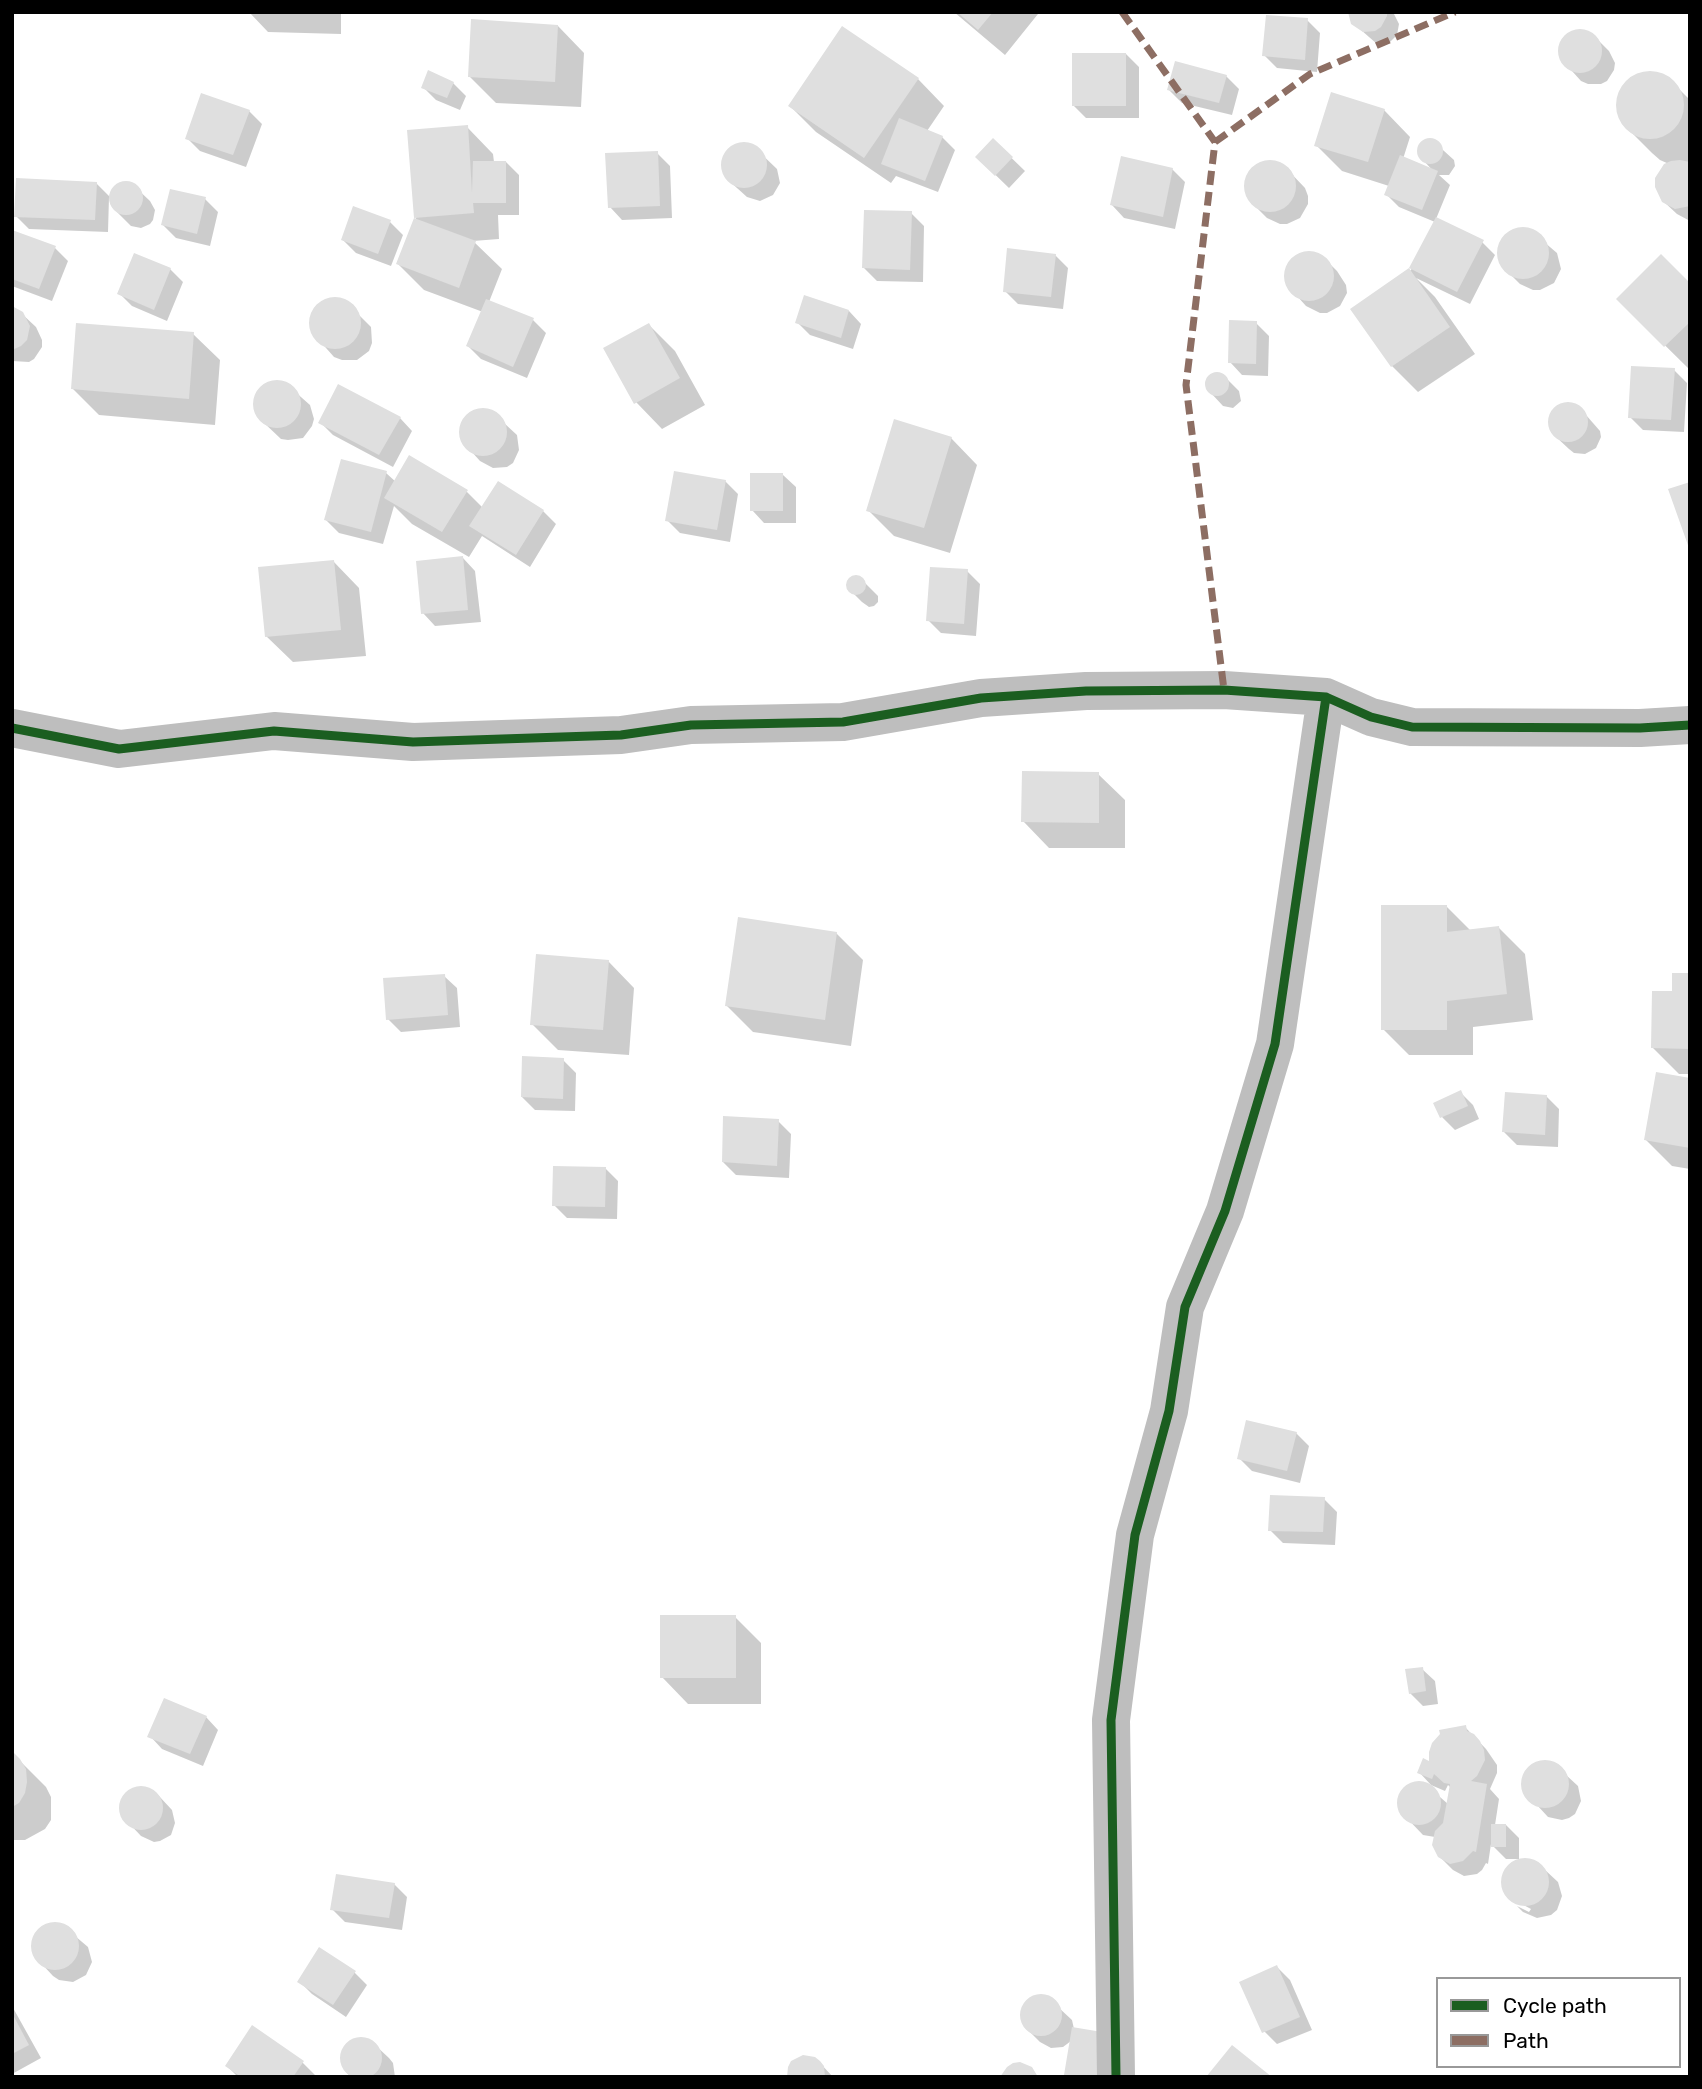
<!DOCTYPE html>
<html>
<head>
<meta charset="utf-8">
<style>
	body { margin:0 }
	#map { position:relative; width:1702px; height:2089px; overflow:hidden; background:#fff; font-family:Rubik,sans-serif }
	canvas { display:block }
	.frame { position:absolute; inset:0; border:14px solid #000; pointer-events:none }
	.legend { position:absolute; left:1436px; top:1977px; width:245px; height:91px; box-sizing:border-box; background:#fff; border:2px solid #999; margin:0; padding:9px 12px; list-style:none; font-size:21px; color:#000 }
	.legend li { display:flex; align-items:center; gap:14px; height:35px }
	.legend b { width:35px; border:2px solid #999 }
</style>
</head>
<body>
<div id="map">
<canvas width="1702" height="2089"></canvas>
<div class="frame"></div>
<ul class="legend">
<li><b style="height:9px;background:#1b5e20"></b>Cycle path</li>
<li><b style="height:9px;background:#8d6e63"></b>Path</li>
</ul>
</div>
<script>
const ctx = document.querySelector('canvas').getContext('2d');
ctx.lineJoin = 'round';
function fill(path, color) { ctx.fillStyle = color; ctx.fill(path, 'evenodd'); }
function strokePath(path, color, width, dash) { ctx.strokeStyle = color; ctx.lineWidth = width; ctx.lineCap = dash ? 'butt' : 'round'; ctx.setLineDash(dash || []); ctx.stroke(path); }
fill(new Path2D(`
	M 249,12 L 341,12 L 341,34 L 268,32 Z
	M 954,12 L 1036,12 L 1038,14 L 1005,55 Z
	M 1350,12 L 1393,12 L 1399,24 L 1397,35 L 1389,43 L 1377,44 L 1353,23 Z
	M 1307,20 L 1320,33 L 1317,72 L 1277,68 L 1264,55 Z
	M 558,26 L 584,53 L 581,107 L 496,103 L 469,76 Z
	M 1584,31 L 1595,37 L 1609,51 L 1615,63 L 1614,70 L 1607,81 L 1601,84 L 1588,84 L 1581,81 L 1563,61 L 1560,56 L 1562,43 L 1565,37 L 1571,33 Z
	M 1126,54 L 1139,67 L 1139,118 L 1086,118 L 1073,105 Z
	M 1641,74 L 1652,74 L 1671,81 L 1690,100 L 1690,221 L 1677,214 L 1663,201 L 1669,164 L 1660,160 L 1652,153 L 1625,126 L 1619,117 L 1618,96 L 1623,86 L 1631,79 Z
	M 1226,76 L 1239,89 L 1232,115 L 1182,103 L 1169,90 Z
	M 918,79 L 944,106 L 927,131 L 942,137 L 955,150 L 938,192 L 896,176 L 891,183 L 816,132 L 790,106 Z
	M 453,83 L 466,96 L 460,110 L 436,100 L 423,87 Z
	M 1384,110 L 1410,137 L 1403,159 L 1434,172 L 1424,161 L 1418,151 L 1421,144 L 1427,140 L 1433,141 L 1454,160 L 1455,166 L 1449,175 L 1439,175 L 1450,185 L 1436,219 L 1482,242 L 1495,255 L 1470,304 L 1416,278 L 1435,297 L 1475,354 L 1418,392 L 1392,366 L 1353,309 L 1411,270 L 1435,222 L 1399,207 L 1386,194 L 1389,186 L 1342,171 L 1316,145 Z
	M 249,111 L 262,124 L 246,167 L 200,151 L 187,138 Z
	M 467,127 L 493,154 L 494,162 L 506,162 L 519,175 L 519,215 L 498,215 L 499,239 L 473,241 L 502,269 L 489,302 L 533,320 L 546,333 L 527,378 L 481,359 L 468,346 L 483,312 L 424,290 L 398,264 L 416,218 Z
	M 993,140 L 1025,171 L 1009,188 L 977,157 Z
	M 738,145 L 753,146 L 777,169 L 780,183 L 773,195 L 760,201 L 747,197 L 727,179 L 722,166 L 723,159 L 732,148 Z
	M 657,153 L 670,166 L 672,218 L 622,220 L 610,207 Z
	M 1270,162 L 1278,163 L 1285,167 L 1305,188 L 1308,196 L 1308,204 L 1300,218 L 1287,224 L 1280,224 L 1267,218 L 1253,204 L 1245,190 L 1245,182 L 1249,174 L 1254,168 Z
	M 1172,169 L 1185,182 L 1175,229 L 1124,218 L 1112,205 Z
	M 96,183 L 110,197 L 114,189 L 122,183 L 132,184 L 150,201 L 155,210 L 153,220 L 150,224 L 141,228 L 131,226 L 117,212 L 109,197 L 108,232 L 29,229 L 16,216 Z
	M 205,199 L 218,212 L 210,246 L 176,238 L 163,225 Z
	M 911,213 L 924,226 L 923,282 L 877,281 L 864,268 Z
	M 390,222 L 403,235 L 391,266 L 356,253 L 343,240 Z
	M 1523,229 L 1530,230 L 1557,253 L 1561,269 L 1554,283 L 1540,290 L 1533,290 L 1520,284 L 1506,270 L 1499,256 L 1502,240 L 1507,234 Z
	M 12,233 L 55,248 L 68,261 L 52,301 L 12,286 Z
	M 1309,252 L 1324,258 L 1337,271 L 1346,285 L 1347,293 L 1340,306 L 1327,313 L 1320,313 L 1306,306 L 1288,286 L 1286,271 L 1294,257 Z
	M 1055,255 L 1068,268 L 1063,309 L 1018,304 L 1005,291 Z
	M 170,269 L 183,282 L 167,321 L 132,306 L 119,293 Z
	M 1690,286 L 1690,370 L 1618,299 Z
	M 329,299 L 346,302 L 371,327 L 372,343 L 369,351 L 357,360 L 342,360 L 334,357 L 311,331 L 310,323 L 315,307 Z
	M 12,308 L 22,314 L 36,327 L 42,340 L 42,347 L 34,359 L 29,362 L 12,361 Z
	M 849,311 L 861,324 L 853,349 L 810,335 L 797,322 Z
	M 1256,323 L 1269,336 L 1268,376 L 1242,375 L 1230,362 Z
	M 649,325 L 675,351 L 705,405 L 662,429 L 636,402 Z
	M 193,334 L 220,360 L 215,425 L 99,415 L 73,389 Z
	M 1674,370 L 1687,383 L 1684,432 L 1643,430 L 1630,417 Z
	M 1213,374 L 1226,378 L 1239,391 L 1241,401 L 1233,408 L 1223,406 L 1210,392 L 1207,383 Z
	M 284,382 L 310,405 L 314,419 L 312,426 L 303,438 L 288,440 L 281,439 L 262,421 L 255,407 L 255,400 L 263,387 L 269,383 Z
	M 1566,403 L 1579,407 L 1600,431 L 1601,437 L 1596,448 L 1585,454 L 1574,453 L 1569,449 L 1555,436 L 1549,425 L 1549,419 L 1555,408 Z
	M 484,410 L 491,411 L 517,435 L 519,450 L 513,463 L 507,467 L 493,468 L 480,461 L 462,441 L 461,426 L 470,414 Z
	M 400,418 L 412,431 L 393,467 L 333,435 L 320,422 Z
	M 951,438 L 977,465 L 950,553 L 894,536 L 868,510 Z
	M 386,473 L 396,482 L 467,492 L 483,508 L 543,511 L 556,524 L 530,567 L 482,536 L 469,557 L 412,524 L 394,506 L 383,544 L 339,533 L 326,520 Z
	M 783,475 L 796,487 L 796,523 L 764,523 L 752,510 Z
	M 725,481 L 738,494 L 730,542 L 680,533 L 667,520 Z
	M 463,558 L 475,571 L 481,622 L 435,626 L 423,613 Z
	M 333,561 L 359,588 L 366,656 L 293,662 L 266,636 Z
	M 967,571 L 980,584 L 976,636 L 941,633 L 928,620 Z
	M 853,576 L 858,576 L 878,596 L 878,602 L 874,606 L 869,607 L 862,602 L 849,589 L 849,581 Z
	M 1098,774 L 1125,800 L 1125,848 L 1049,848 L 1023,821 Z
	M 1447,907 L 1471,931 L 1499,928 L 1525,954 L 1533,1020 L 1473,1027 L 1473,1055 L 1409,1055 L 1383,1029 Z
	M 836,933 L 863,960 L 851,1046 L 753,1032 L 727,1006 Z
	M 608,961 L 634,988 L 629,1055 L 558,1050 L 532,1024 Z
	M 1690,975 L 1690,1074 L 1679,1074 L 1653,1048 Z
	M 444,976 L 457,988 L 460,1027 L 401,1032 L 388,1019 Z
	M 563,1060 L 576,1073 L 575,1111 L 535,1110 L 522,1097 Z
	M 1690,1080 L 1690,1169 L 1672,1166 L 1646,1140 Z
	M 1460,1092 L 1473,1105 L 1479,1119 L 1455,1130 L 1442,1117 L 1436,1104 Z
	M 1546,1096 L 1559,1109 L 1558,1147 L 1517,1145 L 1504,1132 Z
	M 778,1121 L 791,1134 L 789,1178 L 736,1175 L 723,1162 Z
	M 605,1168 L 618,1181 L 617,1219 L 567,1218 L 554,1205 Z
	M 1296,1433 L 1309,1446 L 1300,1483 L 1252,1471 L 1239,1458 Z
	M 1324,1499 L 1337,1512 L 1335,1545 L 1283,1543 L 1270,1530 Z
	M 735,1617 L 761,1643 L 761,1704 L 688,1704 L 662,1677 Z
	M 1422,1669 L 1435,1681 L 1438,1704 L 1423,1706 L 1410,1693 Z
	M 206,1717 L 218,1730 L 203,1766 L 162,1749 L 150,1736 Z
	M 1465,1727 L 1486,1749 L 1497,1765 L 1497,1773 L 1490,1789 L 1499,1799 L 1495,1825 L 1506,1825 L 1519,1838 L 1519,1859 L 1506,1859 L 1491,1844 L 1488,1864 L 1486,1863 L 1482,1870 L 1477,1874 L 1464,1876 L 1453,1870 L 1439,1856 L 1435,1837 L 1423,1835 L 1401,1812 L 1399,1798 L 1406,1788 L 1418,1783 L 1425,1784 L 1448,1804 L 1451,1788 L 1448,1785 L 1445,1791 L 1431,1785 L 1419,1772 L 1431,1764 Z
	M 12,1753 L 46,1787 L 51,1797 L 51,1820 L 45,1829 L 25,1840 L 12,1840 Z
	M 1546,1761 L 1553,1763 L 1578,1786 L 1581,1801 L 1575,1814 L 1569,1818 L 1562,1820 L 1548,1817 L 1524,1791 L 1524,1778 L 1532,1766 Z
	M 141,1788 L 147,1789 L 159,1796 L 172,1810 L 175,1823 L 171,1835 L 160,1841 L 154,1842 L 141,1836 L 124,1818 L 122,1805 L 123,1798 L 128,1793 Z
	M 1524,1860 L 1531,1861 L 1544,1869 L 1558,1882 L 1562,1896 L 1557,1910 L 1551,1915 L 1537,1918 L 1523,1912 L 1517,1906 L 1529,1912 L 1531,1909 L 1516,1901 L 1516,1904 L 1510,1898 L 1503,1885 L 1505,1870 L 1510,1866 Z
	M 394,1884 L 407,1897 L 402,1930 L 345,1922 L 332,1909 Z
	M 55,1924 L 62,1925 L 88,1947 L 92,1962 L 86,1975 L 73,1982 L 59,1980 L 53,1976 L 40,1962 L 33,1949 L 36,1934 L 41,1929 Z
	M 1277,1967 L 1290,1980 L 1312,2030 L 1277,2044 L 1264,2031 Z
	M 354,1972 L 367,1985 L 346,2017 L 312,1994 L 299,1981 Z
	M 1035,1997 L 1048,1997 L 1058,2007 L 1072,2020 L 1074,2029 L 1122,2077 L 1067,2077 L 1066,2075 L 1071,2041 L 1063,2047 L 1051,2048 L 1040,2042 L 1026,2028 L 1022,2017 L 1025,2005 Z
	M 12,2006 L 41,2058 L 12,2074 Z
	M 363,2040 L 375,2045 L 389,2058 L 393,2063 L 395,2077 L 351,2077 L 346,2072 L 342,2060 L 342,2054 L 350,2043 Z
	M 302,2062 L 315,2075 L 314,2077 L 238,2077 L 227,2066 Z
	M 819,2062 L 833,2077 L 789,2077 Z`), '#0003');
fill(new Path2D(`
	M 957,12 L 993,12 L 978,30 Z
	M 1348,12 L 1387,12 L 1387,16 L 1381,27 L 1375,31 L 1363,32 L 1351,24 Z
	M 1266,15 L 1308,18 L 1305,60 L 1262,56 Z
	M 471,19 L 558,25 L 555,82 L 468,77 Z
	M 842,26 L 919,78 L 864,158 L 788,106 Z
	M1558 51a22 22 0 1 1 44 0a22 22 0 1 1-44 0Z
	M 1072,53 L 1126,53 L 1126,106 L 1072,106 Z
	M 1175,61 L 1227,75 L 1219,103 L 1167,90 Z
	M 428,70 L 454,82 L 447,98 L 421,88 Z
	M1616 105a34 34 0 1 1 68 0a34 34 0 1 1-68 0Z
	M 1331,92 L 1385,109 L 1368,162 L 1314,146 Z
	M 201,93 L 250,110 L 233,155 L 185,139 Z
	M 899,118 L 943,136 L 925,181 L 881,164 Z
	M 468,125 L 472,193 L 473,161 L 506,161 L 506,203 L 473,203 L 474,213 L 414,218 L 407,130 Z
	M 993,138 L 1013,157 L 995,176 L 975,157 Z
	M1417 151a13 13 0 1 1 26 0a13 13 0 1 1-26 0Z
	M721 165a23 23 0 1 1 46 0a23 23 0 1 1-46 0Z
	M 658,151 L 660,206 L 608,208 L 605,153 Z
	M 1400,155 L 1438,171 L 1422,210 L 1384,195 Z
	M 1121,156 L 1173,168 L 1163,217 L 1110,205 Z
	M 1680,160 L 1690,162 L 1690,206 L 1675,209 L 1662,202 L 1655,187 L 1655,178 L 1664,164 L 1671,161 Z
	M1244 186a26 26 0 1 1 52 0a26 26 0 1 1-52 0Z
	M 16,178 L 97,182 L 95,220 L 14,217 Z
	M109 198a17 17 0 1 1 34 0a17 17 0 1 1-34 0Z
	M 170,189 L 206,197 L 197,234 L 161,225 Z
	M 353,206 L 391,220 L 378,254 L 341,240 Z
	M 864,210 L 912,211 L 910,270 L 862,268 Z
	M 1436,217 L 1484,240 L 1457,292 L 1409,268 Z
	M 414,218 L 476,241 L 459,288 L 396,264 Z
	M1497 253a26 26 0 1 1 52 0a26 26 0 1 1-52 0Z
	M 12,230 L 56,246 L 39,289 L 12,279 Z
	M 1007,248 L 1056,254 L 1051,297 L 1003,292 Z
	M1284 276a25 25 0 1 1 50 0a25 25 0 1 1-50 0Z
	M 134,253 L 171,268 L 154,310 L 117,294 Z
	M 1661,254 L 1690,283 L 1690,322 L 1664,347 L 1616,299 Z
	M 1409,268 L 1450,327 L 1391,367 L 1350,309 Z
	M 804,295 L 849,310 L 841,338 L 795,323 Z
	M309 323a26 26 0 1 1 52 0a26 26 0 1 1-52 0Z
	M 486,299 L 534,318 L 513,367 L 466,346 Z
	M 12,306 L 23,312 L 30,326 L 27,340 L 21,346 L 12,350 Z
	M 1229,320 L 1257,321 L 1256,364 L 1228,363 Z
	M 76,323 L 194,332 L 189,399 L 71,389 Z
	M 649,323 L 680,378 L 634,404 L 603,348 Z
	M 1631,366 L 1675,368 L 1671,420 L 1628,418 Z
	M1205 384a12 12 0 1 1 24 0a12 12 0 1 1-24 0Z
	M253 404a24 24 0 1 1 48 0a24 24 0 1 1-48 0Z
	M 338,384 L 401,417 L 379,455 L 318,423 Z
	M1548 422a20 20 0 1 1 40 0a20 20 0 1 1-40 0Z
	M459 432a24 24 0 1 1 48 0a24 24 0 1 1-48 0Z
	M 894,419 L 952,437 L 924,528 L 866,511 Z
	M 409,455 L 468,490 L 442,532 L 384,498 Z
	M 341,459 L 387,471 L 371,532 L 324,520 Z
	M 674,471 L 726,480 L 717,530 L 665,521 Z
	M 750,473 L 783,473 L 783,511 L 750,511 Z
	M 498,481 L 544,510 L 516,555 L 469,526 Z
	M 1690,482 L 1690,548 L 1689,548 L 1668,489 Z
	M 463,556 L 468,610 L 421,614 L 416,561 Z
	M 334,560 L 341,630 L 265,637 L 258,567 Z
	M 930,567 L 968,569 L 964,624 L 926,621 Z
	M846 585a10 10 0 1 1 20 0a10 10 0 1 1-20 0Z
	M 1022,771 L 1099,772 L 1099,823 L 1021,822 Z
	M 1381,905 L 1447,905 L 1447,932 L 1499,926 L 1507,994 L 1447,1001 L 1447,1030 L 1381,1030 Z
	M 738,917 L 837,932 L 825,1020 L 725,1006 Z
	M 536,954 L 609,960 L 603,1030 L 530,1025 Z
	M 1672,973 L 1690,973 L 1690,1049 L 1651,1048 L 1652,991 L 1672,991 Z
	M 445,974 L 448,1015 L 386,1020 L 383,978 Z
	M 522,1056 L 564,1058 L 563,1099 L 521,1097 Z
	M 1656,1072 L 1690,1078 L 1690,1148 L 1644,1140 Z
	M 1461,1090 L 1468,1106 L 1440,1118 L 1433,1103 Z
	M 1505,1092 L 1547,1095 L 1545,1135 L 1502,1132 Z
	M 723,1116 L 779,1119 L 777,1166 L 722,1162 Z
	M 553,1166 L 606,1167 L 605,1207 L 552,1206 Z
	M 1246,1420 L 1297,1432 L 1287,1471 L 1237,1459 Z
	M 1270,1495 L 1325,1497 L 1323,1532 L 1268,1531 Z
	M 660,1615 L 736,1615 L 736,1678 L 660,1678 Z
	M 1423,1667 L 1426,1691 L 1409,1694 L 1405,1669 Z
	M 164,1698 L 207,1716 L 190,1754 L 147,1737 Z
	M 1466,1725 L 1467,1731 L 1474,1734 L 1480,1741 L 1484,1750 L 1485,1760 L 1477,1776 L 1471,1781 L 1487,1784 L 1476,1852 L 1473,1851 L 1463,1861 L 1450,1864 L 1438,1857 L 1432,1845 L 1435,1831 L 1443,1823 L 1450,1784 L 1444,1783 L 1434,1774 L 1432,1779 L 1417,1773 L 1423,1758 L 1429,1761 L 1429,1752 L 1432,1743 L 1440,1734 L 1439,1730 Z
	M 12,1751 L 20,1759 L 26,1769 L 27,1782 L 25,1793 L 19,1803 L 12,1807 Z
	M1521 1784a24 24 0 1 1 48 0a24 24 0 1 1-48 0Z
	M1397 1803a22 22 0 1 1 44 0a22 22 0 1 1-44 0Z
	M119 1808a22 22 0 1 1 44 0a22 22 0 1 1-44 0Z
	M 1491,1824 L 1506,1824 L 1506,1847 L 1491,1847 Z
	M1501 1882a24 24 0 1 1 48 0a24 24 0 1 1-48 0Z
	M 336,1874 L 395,1883 L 389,1918 L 330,1910 Z
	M31 1946a24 24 0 1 1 48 0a24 24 0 1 1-48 0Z
	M 319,1947 L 356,1971 L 333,2005 L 297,1982 Z
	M 1277,1965 L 1300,2017 L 1262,2033 L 1239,1982 Z
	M1020 2015a21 21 0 1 1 42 0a21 21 0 1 1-42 0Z
	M 12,2013 L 29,2045 L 12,2054 Z
	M 252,2025 L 304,2061 L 293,2077 L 241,2077 L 225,2066 Z
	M 1072,2027 L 1114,2034 L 1107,2077 L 1064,2075 Z
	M340 2058a21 21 0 1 1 42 0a21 21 0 1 1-42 0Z
	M 1232,2045 L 1272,2077 L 1206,2077 Z
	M 803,2055 L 815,2057 L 820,2061 L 824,2066 L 825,2077 L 787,2077 L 788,2067 L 791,2061 Z
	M 1020,2062 L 1032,2067 L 1038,2077 L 1000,2077 L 1007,2067 L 1013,2063 Z`), '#dfdfdf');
strokePath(new Path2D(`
	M 12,728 L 119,749 L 274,731 L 413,742 L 621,735 L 691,725 L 843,722 L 981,698 L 1086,691 L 1224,690 L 1326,697 L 1371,717 L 1412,727 L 1640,728 L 1690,725
	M 1116,2077 L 1111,1720 L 1135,1535 L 1169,1411 L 1185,1307 L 1225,1211 L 1275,1044 L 1326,697`), '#bebebe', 38);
strokePath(new Path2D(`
	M 1122,12 L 1215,142 L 1186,385 L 1224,690
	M 1215,142 L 1310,74 L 1455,12`), '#8d6e63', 7, [14, 7]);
strokePath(new Path2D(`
	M 12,728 L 119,749 L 274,731 L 413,742 L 621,735 L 691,725 L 843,722 L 981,698 L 1086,691 L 1224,690 L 1326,697 L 1371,717 L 1412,727 L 1640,728 L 1690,725
	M 1116,2077 L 1111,1720 L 1135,1535 L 1169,1411 L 1185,1307 L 1225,1211 L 1275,1044 L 1326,697`), '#1b5e20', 9);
</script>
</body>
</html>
